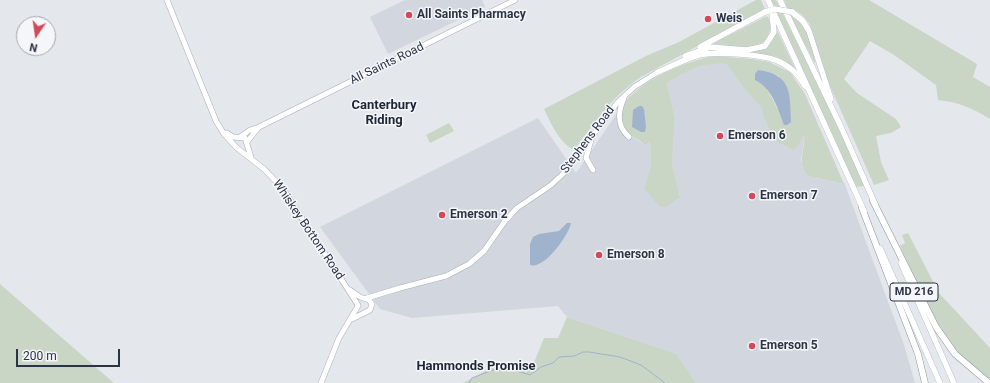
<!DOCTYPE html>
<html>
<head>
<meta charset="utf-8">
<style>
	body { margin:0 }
	#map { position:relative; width:990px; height:383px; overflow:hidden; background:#e4e7ec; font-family:Roboto,sans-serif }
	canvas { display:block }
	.north { position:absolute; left:16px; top:16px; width:40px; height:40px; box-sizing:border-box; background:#f4f6f9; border:1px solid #a4a8b1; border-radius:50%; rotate:193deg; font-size:11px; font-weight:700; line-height:16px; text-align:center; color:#2b3445 }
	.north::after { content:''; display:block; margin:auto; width:14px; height:18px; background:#d1495b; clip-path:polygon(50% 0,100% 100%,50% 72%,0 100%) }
	.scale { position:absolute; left:16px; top:349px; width:104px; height:18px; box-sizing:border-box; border:2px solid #2b3445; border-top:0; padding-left:5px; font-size:12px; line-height:14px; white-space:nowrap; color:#2b3445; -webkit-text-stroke:3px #f4f6f9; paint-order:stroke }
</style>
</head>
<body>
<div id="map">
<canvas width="990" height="383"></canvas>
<div class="north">N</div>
<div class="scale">200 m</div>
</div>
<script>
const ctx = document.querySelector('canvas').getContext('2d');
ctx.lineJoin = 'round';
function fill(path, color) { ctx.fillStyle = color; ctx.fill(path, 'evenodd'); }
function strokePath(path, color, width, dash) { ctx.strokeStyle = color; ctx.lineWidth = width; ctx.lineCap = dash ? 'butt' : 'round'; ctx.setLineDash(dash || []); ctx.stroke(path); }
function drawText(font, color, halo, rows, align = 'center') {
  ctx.font = font + ' Roboto,sans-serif'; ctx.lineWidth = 3; ctx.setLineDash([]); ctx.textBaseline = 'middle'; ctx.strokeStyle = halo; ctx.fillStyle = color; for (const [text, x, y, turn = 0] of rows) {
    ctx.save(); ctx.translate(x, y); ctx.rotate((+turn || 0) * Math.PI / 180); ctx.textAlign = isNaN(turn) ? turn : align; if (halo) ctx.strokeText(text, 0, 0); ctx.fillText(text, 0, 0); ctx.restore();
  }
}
fill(new Path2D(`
	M 405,0 L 482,0 L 485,7 L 388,54 L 370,17 Z
	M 714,63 L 726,64 L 742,86 L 757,101 L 762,108 L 763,116 L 773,138 L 778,143 L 788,148 L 801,139 L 804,133 L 804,140 L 801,160 L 808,176 L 843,184 L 844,182 L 904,345 L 915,383 L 696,383 L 675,354 L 567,317 L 558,306 L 412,318 L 380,309 L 320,227 L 538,118 L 576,173 L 624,103 L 631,136 L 645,145 L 650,142 L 651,165 L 644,188 L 680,197 L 672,163 L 675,118 L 667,83 L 689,69 Z`), '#d2d6de');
fill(new Path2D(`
	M 756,0 L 761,0 L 765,9 L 641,77 C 612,97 598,118 577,146 L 572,149 C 558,141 551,123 544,109 L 646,56 L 679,42 Z
	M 771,0 L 776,0 L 823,94 L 864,186 L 855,187 Z
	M 784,0 L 869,0 L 977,64 L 973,77 L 990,87 L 990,119 C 972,108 959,102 938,100 L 936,85 L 894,55 L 870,41 L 844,79 L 857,93 L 896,119 L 901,127 L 891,133 L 876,136 L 881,162 L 889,180 L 874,185 L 826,77 L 809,23 L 801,14 L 787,8 Z
	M 789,14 C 805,21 816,48 815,64 Z
	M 767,16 C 771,21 771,27 769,34 C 762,55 729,45 712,44 Z
	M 776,28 L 796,70 L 777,57 L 768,55 L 699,52 L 706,49 L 755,51 L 762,49 Z
	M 714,56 L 752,59 L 769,62 L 790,72 L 805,94 L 844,184 L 808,176 C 796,159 806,151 804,134 L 798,146 L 793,150 L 778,143 L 773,138 L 763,116 L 762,108 L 742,86 L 726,64 C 701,62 688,70 667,83 L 675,118 L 672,163 L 680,197 L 666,207 L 659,206 L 644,188 L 651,165 L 650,142 L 645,145 C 638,138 625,135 622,125 C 620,118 619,109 625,102 C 643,79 686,61 714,56 ZM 758,70 L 779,76 L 778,110 C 772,96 763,85 758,70 Z
	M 449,123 L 454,131 L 430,143 L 426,135 Z
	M 908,233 L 939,293 L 990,348 L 990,379 C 942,351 923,294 900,246 L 905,243 L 902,235 Z
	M 0,284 L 114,383 L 0,383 Z
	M 567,317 L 676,354 L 696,383 L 463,383 L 491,368 L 531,370 L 544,338 L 558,338 Z`), '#c9d6c5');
fill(new Path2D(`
	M 758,70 C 792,74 790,94 791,122 L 787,125 L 784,125 C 778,109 772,88 755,80 L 755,74 Z
	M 639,106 L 642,106 L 644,109 L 646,127 L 645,132 L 641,132 L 632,127 L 633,110 Z
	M 567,223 L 571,223 C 569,235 544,270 530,265 L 530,244 L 533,237 L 539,234 L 559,231 Z`), '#9fb4cc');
strokePath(new Path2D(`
	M 469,383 L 472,378 L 493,370 L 517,371 L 530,375 L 541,367 L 553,363 L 559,357 L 574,356 L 583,352 L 589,352 L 620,357 L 641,365 L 665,383`), '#9fb4cc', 1);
const secondary = new Path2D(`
	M 167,0 L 216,121 L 224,134 L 237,148 L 264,169 L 283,189 L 358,305
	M 624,98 C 618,112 616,126 629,137
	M 227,133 L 233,137 L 245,138 L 251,157
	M 240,137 L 250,130 L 259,127 L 515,0
	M 591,140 L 586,158 L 593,170
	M 247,142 L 258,128
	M 350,290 L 360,297 L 369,300 L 372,304 L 370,310 L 352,319
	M 367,298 L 400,288 L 446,276 L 469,264 L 484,251 L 505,221 L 517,208 L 551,185 L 565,172 L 618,102 L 634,87 L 658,72
	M 321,383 L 339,338 L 358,306`);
const primary = new Path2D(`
	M 768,0 L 864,211
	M 780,0 L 842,129 L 875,204
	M 792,12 L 803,21 L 809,31 L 831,99
	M 700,47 L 765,12
	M 685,56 L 710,47 L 747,50 L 765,46 L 774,32 L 772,14
	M 658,72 C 672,66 685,59 699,55 C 712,52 725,53 739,54 C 767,56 790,59 805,86
	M 880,248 L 940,383
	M 901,263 L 954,383`);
const highway = new Path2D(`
	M 873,201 L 936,327 L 955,354 L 989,383
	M 862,208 L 918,354 L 925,383`);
strokePath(secondary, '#a9aeb7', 6);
strokePath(primary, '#a3abb8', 6);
strokePath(highway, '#8b94a3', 7);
strokePath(secondary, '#fff', 5);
strokePath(primary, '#fff', 5.5);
strokePath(highway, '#fff', 6);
const primaryBridge = new Path2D(`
	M 765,12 L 775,9 L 792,12`);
strokePath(primaryBridge, '#a3abb8', 6, []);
strokePath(primaryBridge, '#fff', 5.5);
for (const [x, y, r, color] of [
	[409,15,4,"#d1495b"],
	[708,19,4,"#d1495b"],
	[720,136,4,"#d1495b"],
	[752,196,4,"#d1495b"],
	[442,215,4,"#d1495b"],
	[599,255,4,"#d1495b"],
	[752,346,4,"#d1495b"]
]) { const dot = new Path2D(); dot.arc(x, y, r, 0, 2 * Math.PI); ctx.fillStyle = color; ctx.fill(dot); strokePath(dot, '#f4f6f9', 1.5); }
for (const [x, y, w] of [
	[914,292,48]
]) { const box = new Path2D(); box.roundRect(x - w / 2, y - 9, w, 18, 3); ctx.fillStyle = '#f4f6f9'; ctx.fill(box); strokePath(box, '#2b3445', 1); }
drawText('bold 11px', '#2b3445', null, [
	["MD 216",914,292]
]);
drawText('bold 12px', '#2b3445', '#f4f6f9', [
	["All Saints Pharmacy",417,15],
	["Weis",716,19],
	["Emerson 6",728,136],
	["Emerson 7",760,196],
	["Emerson 2",450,215],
	["Emerson 8",607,255],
	["Emerson 5",760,346]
], 'left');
drawText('12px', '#2b3445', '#f4f6f9', [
	["All Saints Road",387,64,-26],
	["Stephens Road",588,140,-53],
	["Whiskey Bottom Road",308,230,56]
]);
drawText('bold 13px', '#1d2536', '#f4f6f9', [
	["Canterbury",384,106],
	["Riding",384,121],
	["Hammonds Promise",476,367]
]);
</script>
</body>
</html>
